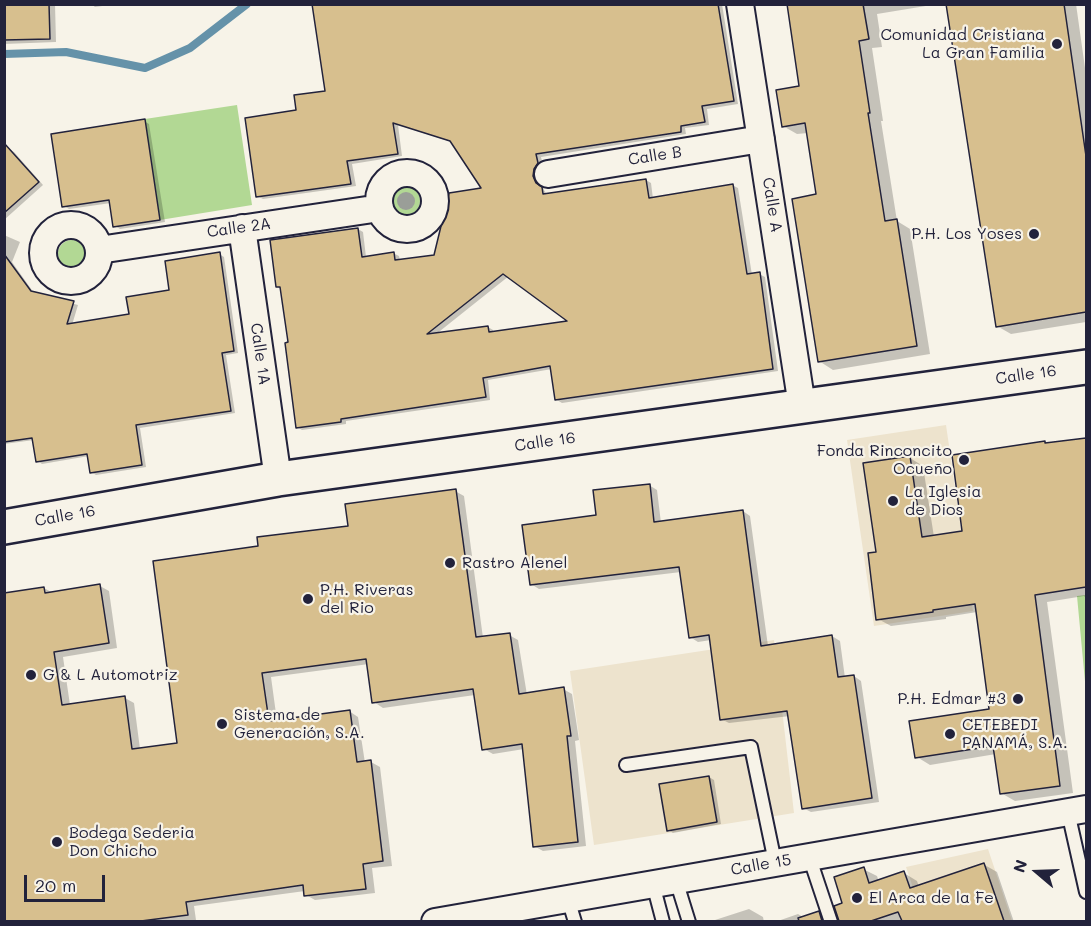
<!DOCTYPE html>
<html>
<head>
<meta charset="utf-8">
<style>
	body { margin:0 }
	#map { position:relative; width:1091px; height:926px; overflow:hidden; background:#f7f3e8; font-family:Mali,sans-serif }
	canvas { display:block }
	.frame { position:absolute; inset:0; border:6px solid #22223b; pointer-events:none }
	.north { position:absolute; left:1007px; top:842px; width:60px; height:60px; -webkit-text-stroke:4px #f7f3e8; paint-order:stroke; rotate:289deg; font-size:16px; font-weight:700; line-height:24px; text-align:center; color:#22223b }
	.north::after { content:''; display:block; margin:auto; width:21px; height:27px; background:#22223b; clip-path:polygon(50% 0,100% 100%,50% 72%,0 100%) }
	.scale { position:absolute; left:24px; top:875px; width:81px; height:27px; box-sizing:border-box; border:3px solid #22223b; border-top:0; padding-left:8px; font-size:18px; line-height:21px; white-space:nowrap; color:#22223b; -webkit-text-stroke:4px #f7f3e8; paint-order:stroke }
</style>
</head>
<body>
<div id="map">
<canvas width="1091" height="926"></canvas>
<div class="frame"></div>
<div class="north">N</div>
<div class="scale">20 m</div>
</div>
<script>
const ctx = document.querySelector('canvas').getContext('2d');
ctx.lineJoin = 'round';
function fill(path, color) { ctx.fillStyle = color; ctx.fill(path, 'evenodd'); }
function strokePath(path, color, width, dash) { ctx.strokeStyle = color; ctx.lineWidth = width; ctx.lineCap = dash ? 'butt' : 'round'; ctx.setLineDash(dash || []); ctx.stroke(path); }
function drawText(font, color, halo, rows, align = 'center') {
  ctx.font = font + ' Mali,sans-serif'; ctx.lineWidth = 4.5; ctx.setLineDash([]); ctx.textBaseline = 'middle'; ctx.strokeStyle = halo; ctx.fillStyle = color; for (const [text, x, y, turn = 0] of rows) {
    ctx.save(); ctx.translate(x, y); ctx.rotate((+turn || 0) * Math.PI / 180); ctx.textAlign = isNaN(turn) ? turn : align; if (halo) ctx.strokeText(text, 0, 0); ctx.fillText(text, 0, 0); ctx.restore();
  }
}
fill(new Path2D(`
	M 946,425 L 973,611 L 874,626 L 847,440 Z
	M 774,640 L 794,813 L 594,845 L 570,671 Z
	M 988,849 L 1012,921 L 924,921 L 906,867 Z`), '#ede3cd');
fill(new Path2D(`
	M 237,105 L 252,205 L 160,220 L 145,119 Z
	M392 201a14 14 0 1 1 28 0a14 14 0 1 1-28 0Z
	M58 254a14 14 0 1 1 28 0a14 14 0 1 1-28 0Z
	M 1086,595 L 1086,692 L 1077,596 Z`), '#b2d894');
fill(new Path2D(`
	M 4,4 L 55,4 L 56,42 L 4,44 Z
	M 91,4 L 117,4 L 95,7 Z
	M 314,4 L 722,4 L 738,104 L 707,109 L 709,125 L 685,128 L 686,134 L 541,157 L 543,166 L 538,180 L 547,195 L 646,180 L 651,183 L 653,199 L 732,185 L 738,188 L 752,275 L 759,274 L 765,277 L 778,371 L 562,403 L 557,400 L 552,369 L 488,380 L 490,400 L 346,421 L 346,424 L 302,430 L 297,427 L 290,344 L 282,289 L 278,287 L 358,229 L 363,232 L 366,257 L 393,253 L 399,256 L 400,261 L 436,256 L 484,189 L 452,142 L 398,125 L 402,156 L 352,164 L 356,186 L 263,199 L 257,196 L 298,111 L 327,92 ZM 509,276 L 571,322 L 494,333 L 493,330 L 488,327 L 435,335 Z
	M 788,4 L 938,4 L 877,14 L 882,47 L 872,48 L 883,121 L 881,121 L 897,221 L 910,229 L 930,354 L 833,370 L 819,361 L 818,195 L 808,133 L 797,134 L 783,126 L 801,87 Z
	M 948,4 L 1076,4 L 1086,75 L 1086,322 L 1011,334 L 997,326 Z
	M 144,121 L 149,124 L 165,222 L 120,229 L 115,226 L 111,203 L 69,209 L 64,206 Z
	M 9,149 L 14,152 L 43,185 L 4,220 L 4,153 Z
	M 4,235 L 20,242 L 12,262 L 34,293 L 78,305 L 72,325 L 131,315 L 171,291 L 219,254 L 224,257 L 238,353 L 226,355 L 235,413 L 140,428 L 146,467 L 96,475 L 91,472 L 89,456 L 42,464 L 38,461 L 34,440 L 4,444 Z
	M 1086,439 L 1086,598 L 1084,596 L 1047,602 L 1073,793 L 1015,801 L 1001,793 L 996,754 L 930,765 L 917,757 L 990,710 L 977,612 L 946,617 L 946,619 L 891,626 L 878,619 L 878,553 L 910,458 L 923,466 L 934,537 L 964,533 L 1045,442 L 1048,444 Z
	M 649,485 L 657,490 L 661,523 L 743,511 L 750,516 L 768,646 L 832,636 L 840,641 L 845,678 L 854,676 L 861,681 L 879,802 L 811,812 L 803,808 L 790,716 L 729,723 L 721,719 L 711,640 L 698,642 L 690,637 L 681,572 L 539,589 L 531,584 L 598,517 Z
	M 455,491 L 464,496 L 483,638 L 509,635 L 518,640 L 527,695 L 563,689 L 572,694 L 579,740 L 575,741 L 586,846 L 543,851 L 534,846 L 524,749 L 493,754 L 484,749 L 475,695 L 383,708 L 374,702 L 369,664 L 271,677 L 277,721 L 349,711 L 358,717 L 365,763 L 371,762 L 380,767 L 392,866 L 372,868 L 375,893 L 315,900 L 306,895 L 305,891 L 194,906 L 196,920 L 183,922 L 4,922 L 4,594 L 44,588 L 53,593 L 100,586 L 109,591 L 117,648 L 63,657 L 70,705 L 125,698 L 134,703 L 140,749 L 179,744 L 260,548 L 350,528 Z
	M 709,777 L 714,780 L 721,824 L 673,833 L 668,830 Z
	M 983,864 L 997,872 L 1014,922 L 840,922 L 836,906 L 844,904 L 863,869 L 877,876 L 879,882 L 904,873 L 917,881 L 919,887 Z
	M 749,909 L 763,917 L 764,922 L 716,922 L 715,920 Z
	M 818,912 L 832,922 L 775,922 L 798,914 L 803,917 Z`), '#0003');
strokePath(new Path2D(`
	M 4,54 L 66,52 L 145,68 L 190,48 L 247,4`), '#6592a9', 8);
const building = new Path2D(`
	M 4,4 L 49,4 L 50,39 L 4,40 Z
	M 312,4 L 718,4 L 734,101 L 702,106 L 705,122 L 681,126 L 681,132 L 536,154 L 538,163 L 534,169 L 533,176 L 536,183 L 542,187 L 543,194 L 646,179 L 649,198 L 733,184 L 747,274 L 760,272 L 773,369 L 555,400 L 550,366 L 483,378 L 486,397 L 341,419 L 341,422 L 296,428 L 285,343 L 288,342 L 280,287 L 276,287 L 270,240 L 358,228 L 362,257 L 394,252 L 395,260 L 434,255 L 449,193 L 481,188 L 450,141 L 393,123 L 398,154 L 347,161 L 351,184 L 256,197 L 245,118 L 296,110 L 294,95 L 325,91 ZM 503,274 L 567,321 L 489,332 L 488,326 L 427,334 Z
	M 787,4 L 863,4 L 869,39 L 859,41 L 870,113 L 868,113 L 885,221 L 897,219 L 917,346 L 818,362 L 792,199 L 816,194 L 805,123 L 782,127 L 776,90 L 799,86 Z
	M 946,4 L 1064,4 L 1086,156 L 1086,312 L 996,327 Z
	M 145,119 L 160,220 L 113,227 L 109,200 L 62,207 L 51,134 Z
	M 4,143 L 39,182 L 4,213 Z
	M 220,252 L 234,351 L 222,353 L 231,411 L 136,425 L 142,465 L 90,473 L 87,454 L 36,462 L 32,438 L 4,442 L 4,254 L 31,291 L 74,301 L 67,324 L 129,314 L 126,297 L 169,290 L 165,261 Z
	M 1086,438 L 1086,587 L 1035,595 L 1060,786 L 1000,794 L 993,746 L 915,758 L 909,721 L 989,709 L 975,604 L 933,610 L 933,612 L 876,620 L 868,553 L 876,552 L 863,463 L 910,456 L 922,537 L 962,531 L 952,455 L 1045,441 L 1045,443 Z
	M 650,484 L 654,522 L 743,510 L 761,646 L 832,635 L 838,677 L 854,675 L 872,798 L 802,809 L 787,711 L 720,720 L 709,635 L 689,638 L 679,567 L 530,585 L 522,525 L 596,515 L 593,490 Z
	M 456,489 L 476,637 L 510,633 L 519,694 L 564,687 L 571,736 L 567,736 L 578,842 L 533,847 L 522,744 L 482,750 L 473,689 L 372,703 L 366,659 L 262,673 L 269,721 L 350,710 L 357,762 L 371,760 L 383,861 L 363,864 L 366,889 L 304,896 L 303,885 L 186,902 L 188,915 L 141,921 L 4,921 L 4,593 L 44,587 L 45,593 L 100,584 L 109,643 L 54,652 L 62,705 L 125,696 L 132,749 L 177,743 L 153,561 L 258,546 L 257,537 L 348,526 L 345,504 Z
	M 709,776 L 717,822 L 667,831 L 659,784 Z
	M 984,863 L 1004,921 L 902,921 L 898,912 L 871,921 L 839,921 L 834,906 L 842,903 L 834,877 L 864,867 L 869,883 L 904,871 L 910,888 Z
	M 819,911 L 822,921 L 799,921 L 798,918 Z`);
fill(building, '#d7bf8e');
strokePath(building, '#22223b', 1.5);
const lane = new Path2D(`
	M 626,765 L 751,747 L 775,862
	M 1068,812 L 1086,892
	M 809,856 L 831,922
	M 676,880 L 689,922
	M 653,884 L 663,922
	M 568,899 L 575,922`);
const street = new Path2D(`
	M 740,4 L 802,406
	M379 201a28 28 0 1 1 56 0a28 28 0 1 1-56 0Z
	M 548,174 L 761,139
	M43 253a28 28 0 1 1 56 0a28 28 0 1 1-56 0Z
	M 242,228 L 278,479
	M 99,250 L 380,208
	M 435,922 L 1086,809`);
const secondary = new Path2D(`
	M 4,527 L 278,479 L 1086,367`);
strokePath(lane, '#22223b', 16);
strokePath(street, '#22223b', 30);
strokePath(secondary, '#22223b', 38);
strokePath(lane, '#f7f3e8', 12);
strokePath(street, '#f7f3e8', 26);
strokePath(secondary, '#f7f3e8', 33);
ctx.fillStyle = '#9a9e98';
for (const [x, y] of [
	[406,201]
]) { ctx.beginPath(); ctx.arc(x, y, 9, 0, 2 * Math.PI); ctx.fill(); }
for (const [x, y, r, color] of [
	[1057,44,6,"#22223b"],
	[1034,234,6,"#22223b"],
	[964,460,6,"#22223b"],
	[893,501,6,"#22223b"],
	[450,563,6,"#22223b"],
	[308,599,6,"#22223b"],
	[31,675,6,"#22223b"],
	[1018,699,6,"#22223b"],
	[222,724,6,"#22223b"],
	[950,734,6,"#22223b"],
	[57,842,6,"#22223b"],
	[857,898,6,"#22223b"]
]) { const dot = new Path2D(); dot.arc(x, y, r, 0, 2 * Math.PI); ctx.fillStyle = color; ctx.fill(dot); strokePath(dot, '#f7f3e8', 2); }
drawText('16px', '#22223b', '#f7f3e8', [
	["Comunidad Cristiana",1045,35,"right"],
	["La Gran Familia",1045,53,"right"],
	["P.H. Los Yoses",1022,234,"right"],
	["Fonda Rinconcito",952,451,"right"],
	["Ocueño",952,469,"right"],
	["La Iglesia",905,492],
	["de Dios",905,510],
	["Rastro Alenel",462,563],
	["P.H. Riveras",320,590],
	["del Rio",320,608],
	["G & L Automotriz",43,675],
	["P.H. Edmar #3",1006,699,"right"],
	["Sistema de",234,715],
	["Generación, S.A.",234,733],
	["CETEBEDI",962,725],
	["PANAMÁ, S.A.",962,743],
	["Bodega Sederia",69,833],
	["Don Chicho",69,851],
	["El Arca de la Fe",869,898]
], 'left');
drawText('16px', '#22223b', '#f7f3e8', [
	["Calle B",655,156,-9],
	["Calle A",772,205,81],
	["Calle 2A",239,228,-8],
	["Calle 1A",260,354,82],
	["Calle 16",1026,375,-8],
	["Calle 16",545,442,-8],
	["Calle 16",65,516,-10],
	["Calle 15",761,865,-10]
]);
</script>
</body>
</html>
